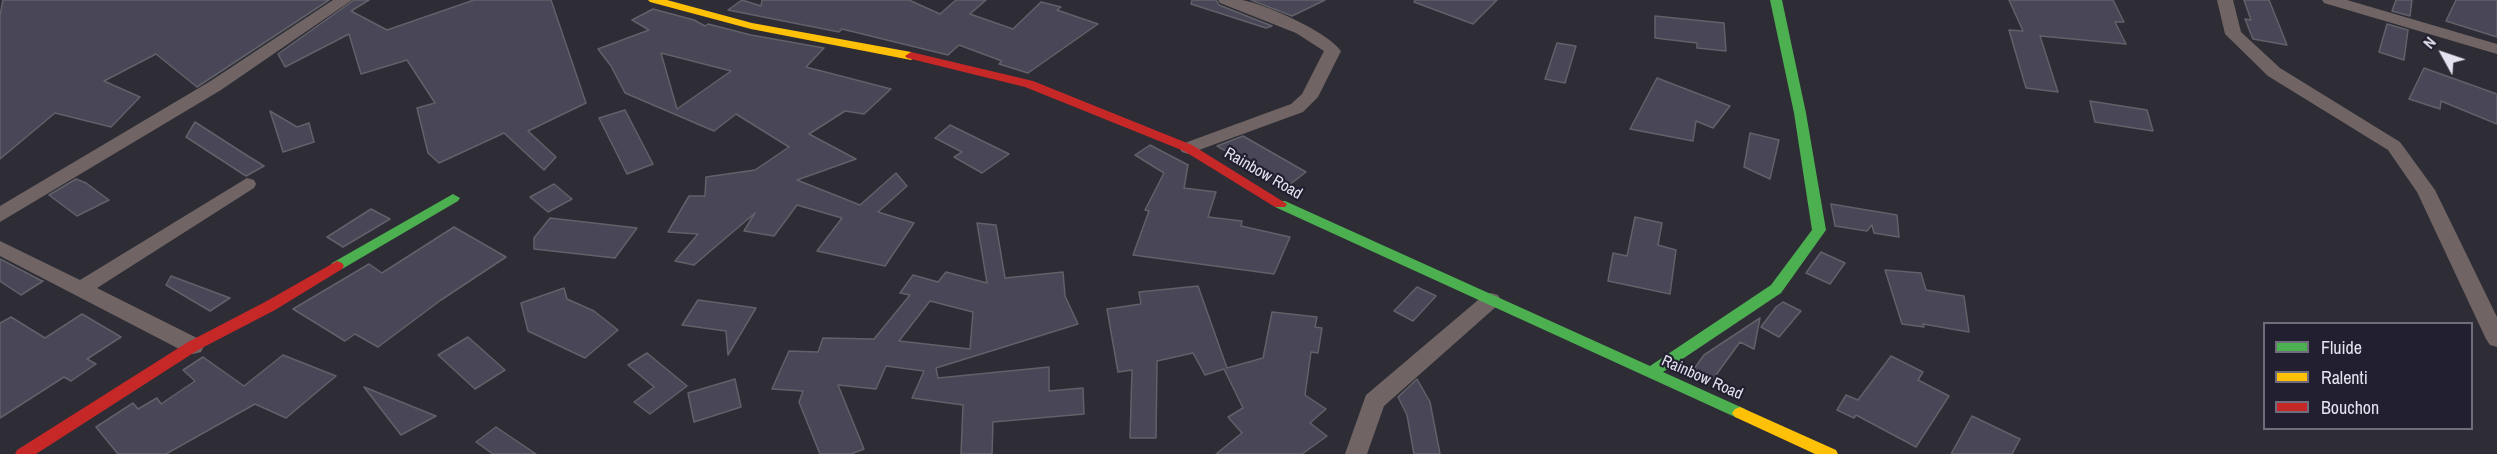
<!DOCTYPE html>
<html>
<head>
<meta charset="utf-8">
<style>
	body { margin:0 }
	#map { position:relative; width:2497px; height:454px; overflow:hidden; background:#2e2d36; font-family:"Archivo Narrow",sans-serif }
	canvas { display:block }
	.legend { position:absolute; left:2263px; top:322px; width:210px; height:108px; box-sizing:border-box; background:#211f30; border:2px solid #6f6d7c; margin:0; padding:8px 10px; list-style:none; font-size:18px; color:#e4e3ef }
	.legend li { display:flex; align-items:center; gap:12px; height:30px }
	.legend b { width:30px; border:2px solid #6f6d7c }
	.north { position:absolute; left:2413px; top:24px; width:60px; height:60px; -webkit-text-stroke:4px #211f30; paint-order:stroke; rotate:310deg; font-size:16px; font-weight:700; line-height:24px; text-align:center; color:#e4e3ef }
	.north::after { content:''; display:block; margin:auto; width:21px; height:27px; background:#e4e3ef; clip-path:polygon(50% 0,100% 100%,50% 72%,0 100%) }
</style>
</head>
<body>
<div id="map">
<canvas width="2497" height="454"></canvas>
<ul class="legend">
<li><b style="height:8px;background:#4caf50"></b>Fluide</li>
<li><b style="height:8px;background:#ffc107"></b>Ralenti</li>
<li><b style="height:8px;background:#c62828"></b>Bouchon</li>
</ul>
<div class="north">N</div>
</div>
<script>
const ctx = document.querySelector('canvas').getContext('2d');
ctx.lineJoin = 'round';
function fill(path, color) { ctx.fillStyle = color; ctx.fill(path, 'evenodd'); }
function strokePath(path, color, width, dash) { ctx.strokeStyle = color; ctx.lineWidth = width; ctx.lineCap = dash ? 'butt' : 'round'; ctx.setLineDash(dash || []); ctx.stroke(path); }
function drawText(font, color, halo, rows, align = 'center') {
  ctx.font = font + ' "Archivo Narrow",sans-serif'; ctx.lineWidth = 4.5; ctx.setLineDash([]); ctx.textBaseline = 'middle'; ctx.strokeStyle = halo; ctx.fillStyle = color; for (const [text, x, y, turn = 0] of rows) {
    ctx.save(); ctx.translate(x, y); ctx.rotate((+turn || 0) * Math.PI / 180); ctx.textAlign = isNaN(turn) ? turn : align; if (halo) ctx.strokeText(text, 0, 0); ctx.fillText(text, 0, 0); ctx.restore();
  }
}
const building = new Path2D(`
	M 3,0 L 329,0 L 197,87 L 156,54 L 104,81 L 140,97 L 111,127 L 55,113 L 0,159 L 0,15 Z
	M 354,0 L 369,0 L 351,11 L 387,30 L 474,0 L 551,0 L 586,103 L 528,131 L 556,157 L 544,170 L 504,133 L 439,163 L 428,153 L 417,108 L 435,103 L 407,60 L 361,74 L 349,34 L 285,67 L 278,54 Z
	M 742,0 L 761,6 L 762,0 L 909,0 L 940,14 L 956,0 L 986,0 L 970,14 L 1013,29 L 1041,2 L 1061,7 L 1057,10 L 1098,24 L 1028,73 L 999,64 L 1002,61 L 959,45 L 948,55 L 842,29 L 839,32 L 728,10 Z
	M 1192,0 L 1216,0 L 1219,5 L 1272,26 L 1266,28 L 1191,4 Z
	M 1251,0 L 1325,0 L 1292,16 Z
	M 1415,0 L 1497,0 L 1473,24 L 1414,2 Z
	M 2009,0 L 2113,0 L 2124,22 L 2115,22 L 2126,44 L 2040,36 L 2058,92 L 2026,88 L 2009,30 L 2023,31 Z
	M 2244,0 L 2269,0 L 2287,45 L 2253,39 L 2245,19 L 2251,20 Z
	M 2396,0 L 2412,0 L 2410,16 L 2392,11 Z
	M 2456,0 L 2497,0 L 2497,37 L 2446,21 Z
	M 653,9 L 694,20 L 705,26 L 708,24 L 751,35 L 824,48 L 806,67 L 891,89 L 864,114 L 845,111 L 809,134 L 856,159 L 797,180 L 860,205 L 896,173 L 907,186 L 878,212 L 914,223 L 885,266 L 817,251 L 842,218 L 797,205 L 774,236 L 744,231 L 755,213 L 694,265 L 675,261 L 698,234 L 668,232 L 689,196 L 705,196 L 706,177 L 755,170 L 789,147 L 736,114 L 714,131 L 625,93 L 611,66 L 598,49 L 649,30 L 632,20 ZM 661,53 L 731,71 L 677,109 Z
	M 1655,16 L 1724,23 L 1726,51 L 1697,48 L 1697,43 L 1655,38 Z
	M 2387,24 L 2408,30 L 2404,60 L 2379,52 Z
	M 1557,43 L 1576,46 L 1565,83 L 1545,79 Z
	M 2424,68 L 2497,94 L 2497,124 L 2441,101 L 2440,109 L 2409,99 Z
	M 1657,78 L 1730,106 L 1713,128 L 1696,121 L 1693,141 L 1630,129 Z
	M 2090,101 L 2147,110 L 2153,131 L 2095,122 Z
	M 625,110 L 653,164 L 627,174 L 599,118 Z
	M 270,111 L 297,127 L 309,123 L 314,142 L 283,152 Z
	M 195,122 L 240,151 L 264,166 L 246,176 L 186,137 Z
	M 950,125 L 1009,154 L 982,173 L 954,157 L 962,152 L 935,138 Z
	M 1750,133 L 1779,140 L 1770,179 L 1744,167 Z
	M 1243,136 L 1306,172 L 1288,186 L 1217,146 Z
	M 1150,145 L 1188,165 L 1184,188 L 1216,192 L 1208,217 L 1242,221 L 1241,226 L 1290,237 L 1274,274 L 1133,255 L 1149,211 L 1145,210 L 1164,173 L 1135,155 Z
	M 76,179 L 86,183 L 109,200 L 77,216 L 49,195 Z
	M 554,184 L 572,199 L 548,212 L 530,197 Z
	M 1831,204 L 1897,215 L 1899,237 L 1874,233 L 1872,225 L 1867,231 L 1835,226 Z
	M 371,209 L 390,219 L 343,247 L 327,237 Z
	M 1635,217 L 1662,223 L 1658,245 L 1676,250 L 1670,294 L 1608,281 L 1613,253 L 1627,256 Z
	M 550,218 L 637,228 L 615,258 L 534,249 L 534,238 Z
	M 977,223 L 996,225 L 1005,278 L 1063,272 L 1065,296 L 1078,324 L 936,368 L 938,378 L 1049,367 L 1049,391 L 1083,388 L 1084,414 L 993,422 L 992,454 L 961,454 L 963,405 L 912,398 L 924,371 L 886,366 L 876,389 L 838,385 L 864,449 L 851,454 L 820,454 L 799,402 L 803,391 L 772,389 L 789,351 L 818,352 L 823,338 L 874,339 L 910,295 L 900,293 L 913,275 L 938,282 L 946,272 L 987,283 ZM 930,301 L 973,312 L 970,349 L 899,341 Z
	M 454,227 L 506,257 L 441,300 L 378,347 L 355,334 L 345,341 L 293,309 L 369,264 L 382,273 Z
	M 1821,252 L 1845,263 L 1830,284 L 1806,273 Z
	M 0,259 L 40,280 L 43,281 L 21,295 L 0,281 Z
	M 1885,270 L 1921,273 L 1926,290 L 1964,296 L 1969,332 L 1923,324 L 1924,327 L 1902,324 Z
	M 171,276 L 230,298 L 210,311 L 166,285 Z
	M 1198,286 L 1227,368 L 1263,358 L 1272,312 L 1317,317 L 1315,327 L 1322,328 L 1318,353 L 1311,352 L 1305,395 L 1326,409 L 1310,423 L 1327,436 L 1302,454 L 1216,454 L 1242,433 L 1228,417 L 1243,408 L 1224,369 L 1205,375 L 1193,353 L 1157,361 L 1156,438 L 1130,438 L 1132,370 L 1118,372 L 1107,309 L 1141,304 L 1139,292 Z
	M 1417,287 L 1436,296 L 1413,321 L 1394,311 Z
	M 564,288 L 567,299 L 594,311 L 618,330 L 585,358 L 528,331 L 521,303 Z
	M 698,300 L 756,308 L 728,355 L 726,331 L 682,325 Z
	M 1783,302 L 1801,311 L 1779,337 L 1761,327 L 1776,307 Z
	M 82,314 L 121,337 L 87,359 L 96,364 L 71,381 L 64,377 L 0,418 L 0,323 L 11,317 L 45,338 Z
	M 1760,318 L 1754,349 L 1740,342 L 1713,379 L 1694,369 L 1704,355 Z
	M 468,337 L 505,370 L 475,389 L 438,355 Z
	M 647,353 L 687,386 L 650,414 L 634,402 L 654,387 L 628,365 Z
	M 283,355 L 336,376 L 286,418 L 255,404 L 166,454 L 118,454 L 96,427 L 133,403 L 138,409 L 157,398 L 161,404 L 195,381 L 183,370 L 203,357 L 244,386 Z
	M 1891,356 L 1923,372 L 1918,380 L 1949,396 L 1916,447 L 1856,415 L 1854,418 L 1837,410 L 1846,395 L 1858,400 Z
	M 735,379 L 741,407 L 694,422 L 688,393 Z
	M 1417,379 L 1430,402 L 1440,454 L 1414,454 L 1407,415 L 1398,397 Z
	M 364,387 L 436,416 L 401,435 Z
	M 1972,416 L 2020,439 L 2012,454 L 1951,454 Z
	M 496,427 L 536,454 L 493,454 L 476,442 Z`);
fill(building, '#484657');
strokePath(building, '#626169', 1.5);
fill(new Path2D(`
	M 333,0 L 352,0 L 221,90 L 0,222 L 0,206 L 209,82 Z
	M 1218,0 C 1225,0 1234,0 1242,0 C 1265,4 1328,32 1341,51 L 1318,97 L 1303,112 L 1188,154 L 1182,152 L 1179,148 L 1182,144 L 1291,104 L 1302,94 L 1324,51 L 1296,33 L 1220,3 Z
	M 2217,0 L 2233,0 L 2241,32 L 2280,68 L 2400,142 L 2435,190 L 2497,317 L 2497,347 L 2490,345 L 2486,339 L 2417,192 L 2388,150 L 2268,76 L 2225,34 Z
	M 2322,0 L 2347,0 L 2497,44 L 2497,54 L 2324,3 Z
	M 247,178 L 254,180 L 256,184 L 254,188 L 97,288 L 201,340 L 204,346 L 201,352 L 193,354 L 185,352 L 0,256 L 0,241 L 80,280 Z
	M 1491,293 L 1498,295 L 1501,300 L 1498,305 L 1384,406 L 1367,454 L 1345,454 L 1366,395 L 1484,295 Z`), '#706564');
fill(new Path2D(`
	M 1770,0 L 1782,0 L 1806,113 L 1826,230 L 1781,293 L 1663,372 L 1745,409 L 1748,413 L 1745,417 L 1740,419 L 1735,417 L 1275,207 L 1273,204 L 1275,201 L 1285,201 L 1650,366 L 1771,285 L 1812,230 L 1794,113 Z
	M 453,194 L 460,198 L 458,201 L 342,269 L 332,269 L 330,266 L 332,263 Z`), '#4caf50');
fill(new Path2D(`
	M 648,0 L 667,0 L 752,23 L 911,52 L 917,56 L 911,60 L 751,29 L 650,2 Z
	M 1740,407 L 1836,450 L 1838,454 L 1815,454 L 1735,417 L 1732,413 L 1735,409 Z`), '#ffc107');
fill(new Path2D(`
	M 911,52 L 1033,81 L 1192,145 L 1287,204 L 1285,207 L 1275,207 L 1184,151 L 1025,87 L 907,58 L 905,56 Z
	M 337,261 L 342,263 L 344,266 L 342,269 L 275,310 L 198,350 L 36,454 L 15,454 L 17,450 L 188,342 L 265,302 Z`), '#c62828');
drawText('16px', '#e4e3ef', '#211f30', [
	["Rainbow Road",1263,174,30],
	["Rainbow Road",1702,378,24]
]);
</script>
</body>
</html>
